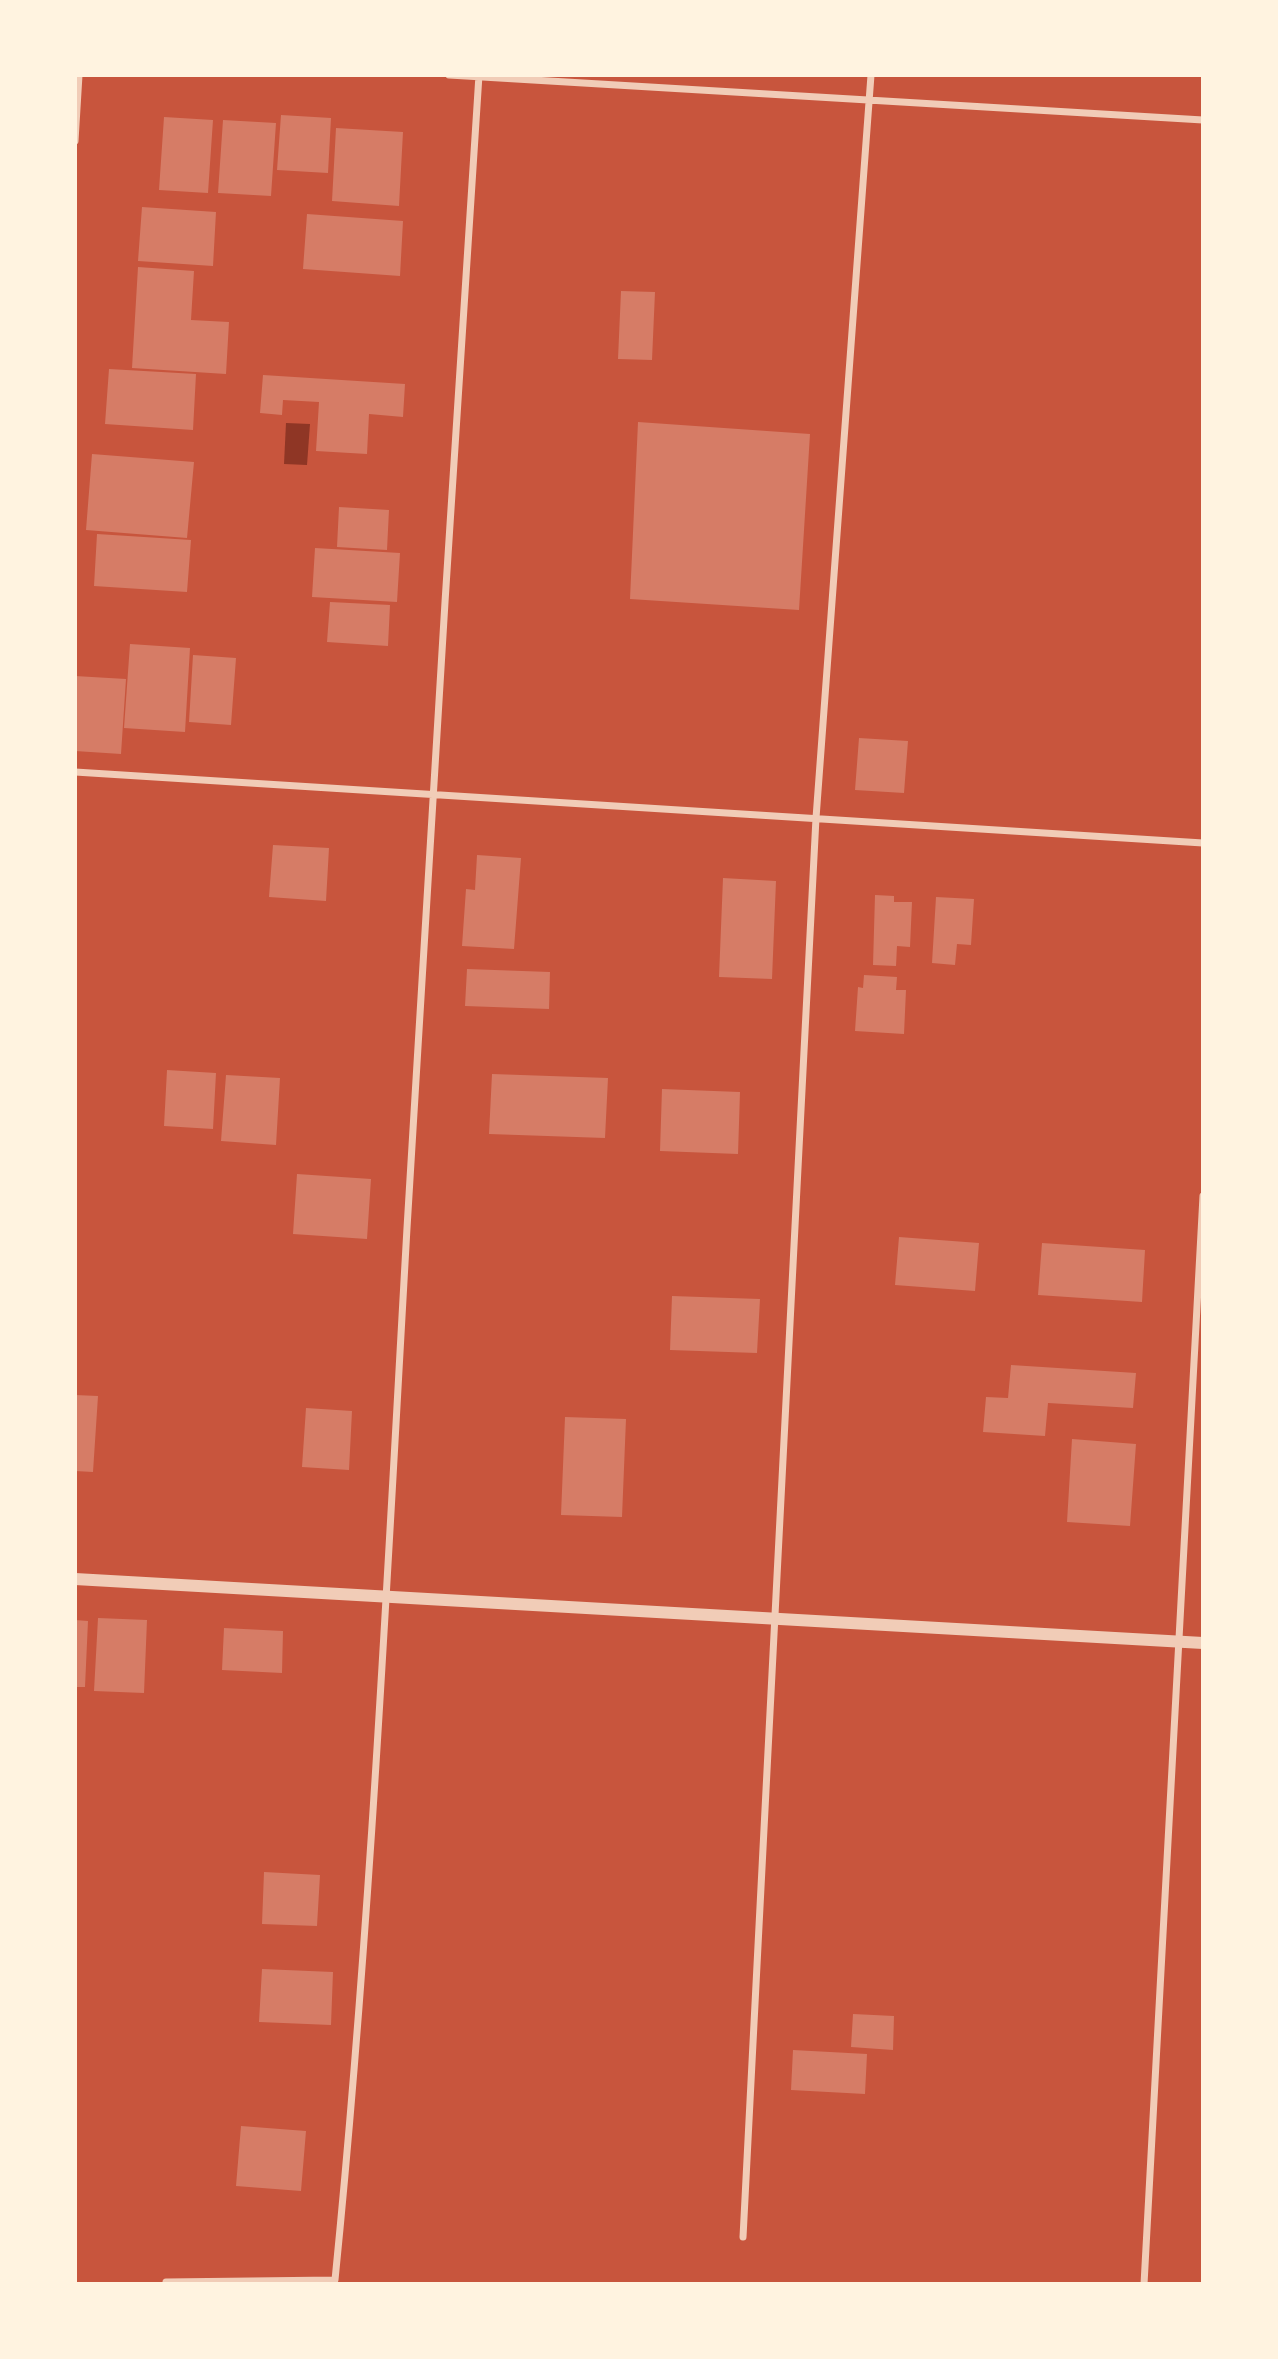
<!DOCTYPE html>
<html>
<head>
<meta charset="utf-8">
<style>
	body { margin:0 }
	#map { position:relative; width:1278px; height:2359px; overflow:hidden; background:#c8553d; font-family:Ubuntu,sans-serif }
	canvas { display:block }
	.frame { position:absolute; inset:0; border:77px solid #fff3e0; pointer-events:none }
</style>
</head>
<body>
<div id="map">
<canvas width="1278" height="2359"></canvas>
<div class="frame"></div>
</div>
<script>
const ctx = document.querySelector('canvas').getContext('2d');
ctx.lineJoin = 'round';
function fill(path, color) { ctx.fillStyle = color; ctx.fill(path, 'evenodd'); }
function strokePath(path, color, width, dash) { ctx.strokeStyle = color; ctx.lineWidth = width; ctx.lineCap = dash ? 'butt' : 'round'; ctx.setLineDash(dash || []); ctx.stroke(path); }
fill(new Path2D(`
	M 286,423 L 310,424 L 307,465 L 284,464 Z`), '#8f3625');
fill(new Path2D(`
	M 281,115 L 331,118 L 328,173 L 277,170 Z
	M 164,117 L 213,120 L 208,193 L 159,190 Z
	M 223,120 L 276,123 L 271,196 L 218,193 Z
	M 336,128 L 403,132 L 399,206 L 332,201 Z
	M 142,207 L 216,212 L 213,266 L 138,261 Z
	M 307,214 L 403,221 L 400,276 L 303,269 Z
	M 138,267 L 194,271 L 191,320 L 229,322 L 226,374 L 132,368 Z
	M 621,291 L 655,292 L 652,360 L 618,359 Z
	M 109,369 L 196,374 L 193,430 L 105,424 Z
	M 263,375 L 405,384 L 403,417 L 369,414 L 367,454 L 316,451 L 319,402 L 283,400 L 282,415 L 260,413 Z
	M 638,422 L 810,434 L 799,610 L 630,599 Z
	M 92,454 L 194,462 L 187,538 L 86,530 Z
	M 339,507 L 389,510 L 387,550 L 337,547 Z
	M 97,534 L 191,540 L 187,592 L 94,586 Z
	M 315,548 L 400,553 L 397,602 L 312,597 Z
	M 330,602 L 390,605 L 388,646 L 327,642 Z
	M 130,644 L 190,648 L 185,732 L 124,728 Z
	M 193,655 L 236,658 L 231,725 L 189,722 Z
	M 75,676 L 126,679 L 121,754 L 75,751 Z
	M 859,738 L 908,741 L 904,793 L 855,790 Z
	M 273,845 L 329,848 L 326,901 L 269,897 Z
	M 477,855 L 521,858 L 514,949 L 462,946 L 466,889 L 475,890 Z
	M 723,878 L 776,881 L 772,979 L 719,977 Z
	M 875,895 L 894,896 L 894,902 L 912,902 L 910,947 L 897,946 L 896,966 L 873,965 Z
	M 936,897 L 974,899 L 971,945 L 957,944 L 955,965 L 932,963 Z
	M 467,969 L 550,972 L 549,1009 L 465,1006 Z
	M 864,975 L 897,977 L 896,990 L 906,990 L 904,1034 L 855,1031 L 858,987 L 863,988 Z
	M 167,1070 L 216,1073 L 213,1129 L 164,1126 Z
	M 492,1074 L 608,1078 L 605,1138 L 489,1134 Z
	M 226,1075 L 280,1078 L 276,1145 L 221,1141 Z
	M 662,1089 L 740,1092 L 738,1154 L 660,1151 Z
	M 297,1174 L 371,1179 L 367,1239 L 293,1234 Z
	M 899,1237 L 979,1243 L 975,1291 L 895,1285 Z
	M 1042,1243 L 1145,1250 L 1142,1302 L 1038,1295 Z
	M 672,1296 L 760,1299 L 757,1353 L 670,1350 Z
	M 1011,1365 L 1136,1373 L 1133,1408 L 1048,1403 L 1045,1436 L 983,1432 L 986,1397 L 1008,1398 Z
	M 75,1395 L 98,1396 L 93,1472 L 75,1471 Z
	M 306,1408 L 352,1411 L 349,1470 L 302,1467 Z
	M 565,1417 L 626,1419 L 622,1517 L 561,1515 Z
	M 1072,1439 L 1136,1444 L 1130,1526 L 1067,1522 Z
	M 98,1618 L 147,1620 L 144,1693 L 94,1691 Z
	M 75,1620 L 88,1621 L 85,1687 L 75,1687 Z
	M 224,1628 L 283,1631 L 282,1673 L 222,1670 Z
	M 264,1872 L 320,1875 L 317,1926 L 262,1924 Z
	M 262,1969 L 333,1972 L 331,2025 L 259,2022 Z
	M 853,2014 L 894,2016 L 893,2050 L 851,2047 Z
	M 793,2050 L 867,2054 L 865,2094 L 791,2090 Z
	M 241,2126 L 306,2131 L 301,2191 L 236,2186 Z`), '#d67c66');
strokePath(new Path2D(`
	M 449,75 L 1203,120
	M 75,141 L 79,75
	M 75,772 L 1203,843
	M 743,2237 L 816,818 L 871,75
	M 166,2282 L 335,2280 C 370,1931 387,1579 407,1228 C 429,844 454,459 479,75
	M 1144,2284 L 1203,1196`), '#f1ccb7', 7);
strokePath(new Path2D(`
	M 75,1579 L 1203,1643`), '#f1ccb7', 12);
</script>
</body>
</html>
